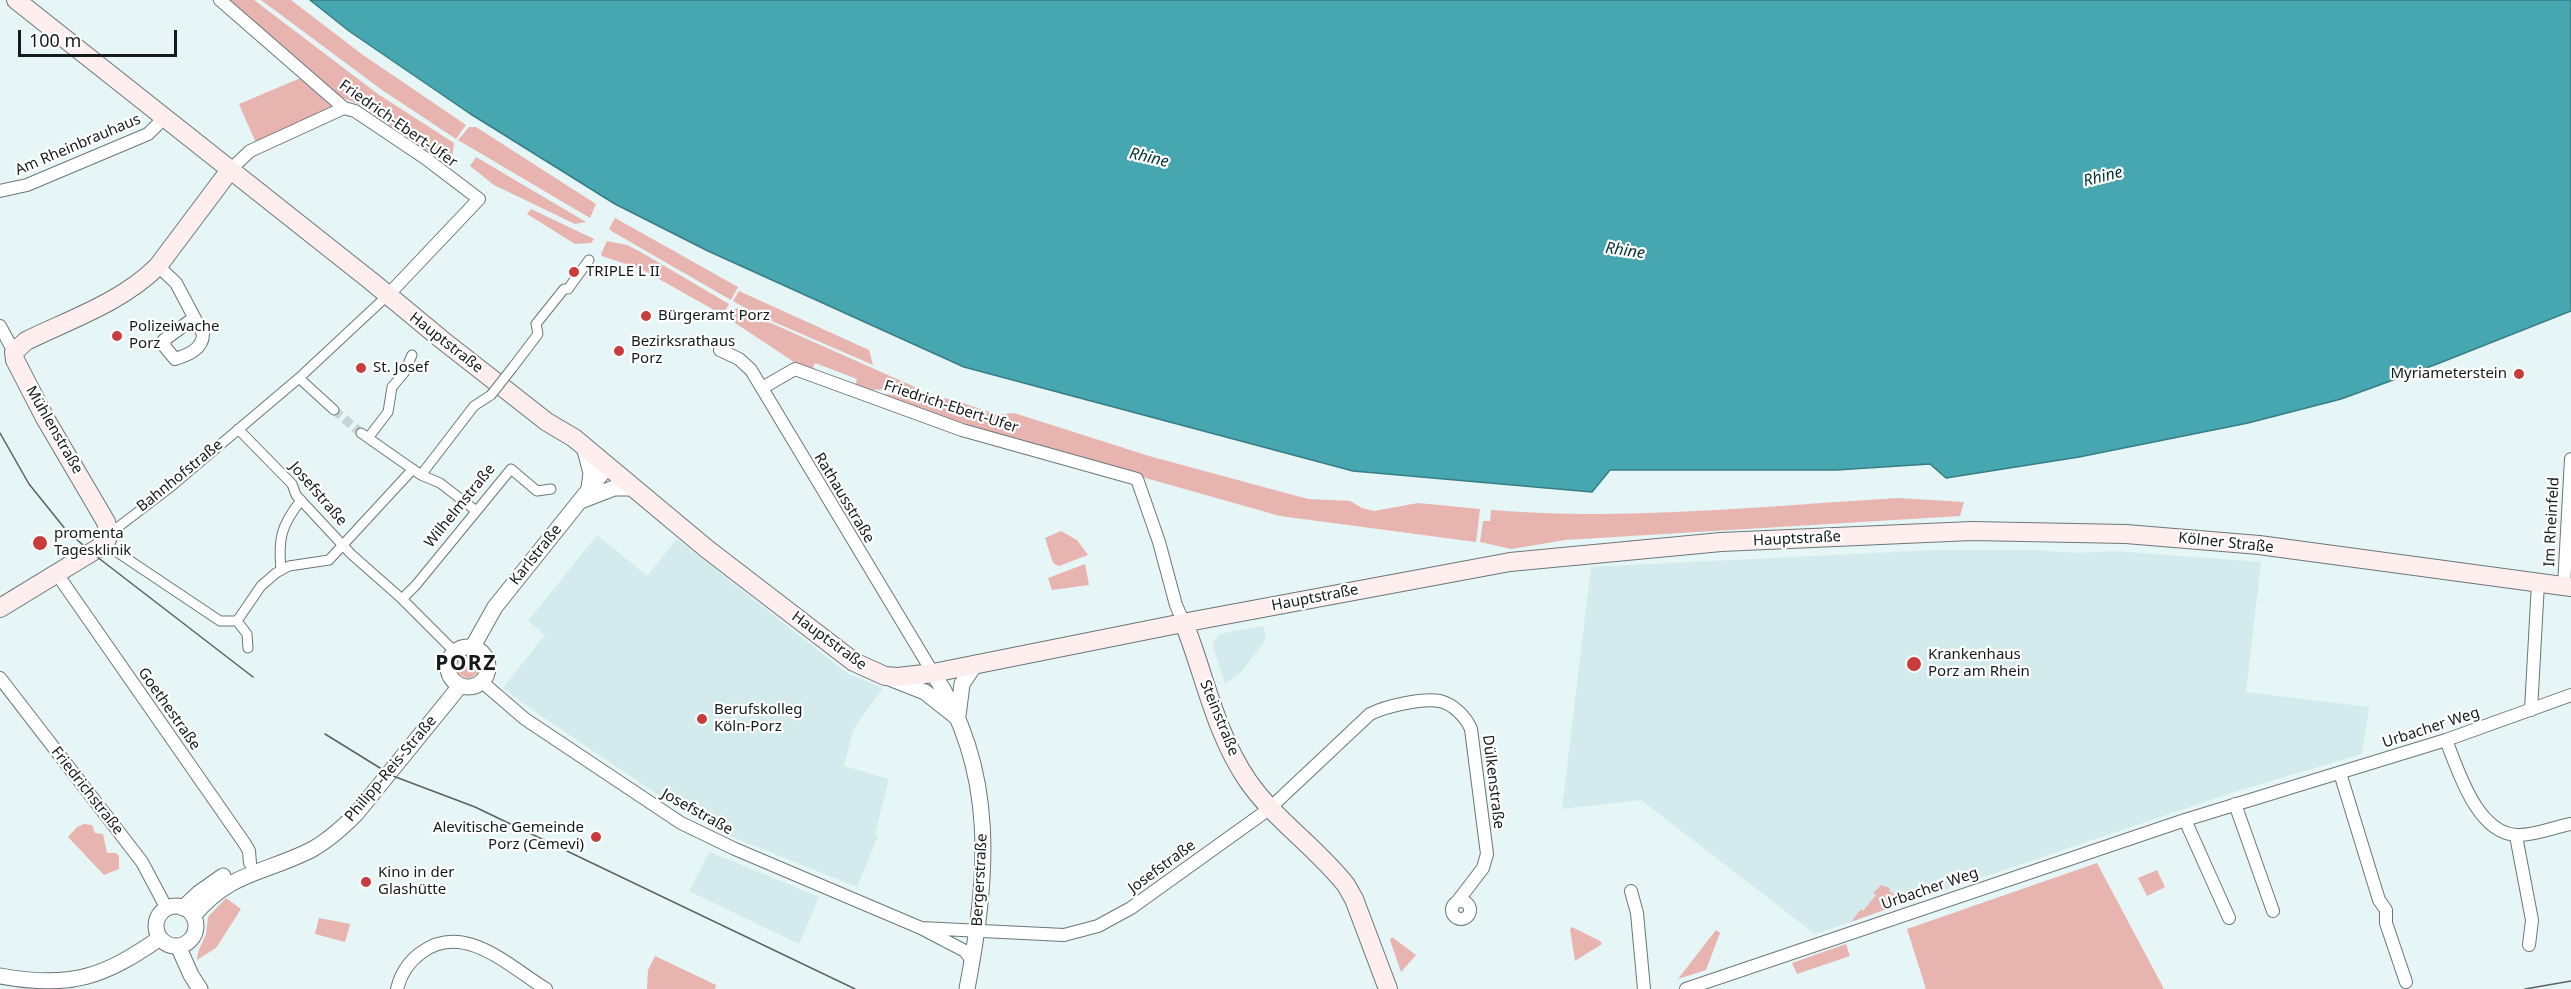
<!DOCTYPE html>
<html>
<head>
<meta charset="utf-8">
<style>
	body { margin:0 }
	#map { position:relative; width:2571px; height:989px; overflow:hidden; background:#e6f5f6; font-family:"Noto Sans",sans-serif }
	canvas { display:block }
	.scale { position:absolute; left:18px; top:30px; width:159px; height:27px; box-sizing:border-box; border:3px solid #151a1b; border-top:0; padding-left:8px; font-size:18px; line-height:21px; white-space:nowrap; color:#151a1b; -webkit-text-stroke:4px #fff; paint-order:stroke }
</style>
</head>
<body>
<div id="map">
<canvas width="2571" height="989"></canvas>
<div class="scale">100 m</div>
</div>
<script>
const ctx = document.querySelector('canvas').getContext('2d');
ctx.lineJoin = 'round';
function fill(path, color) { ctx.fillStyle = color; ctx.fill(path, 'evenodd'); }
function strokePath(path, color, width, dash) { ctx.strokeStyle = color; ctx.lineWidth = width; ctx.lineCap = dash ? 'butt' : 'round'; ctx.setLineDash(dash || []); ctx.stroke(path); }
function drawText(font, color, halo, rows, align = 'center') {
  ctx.font = font + ' "Noto Sans",sans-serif'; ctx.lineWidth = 4.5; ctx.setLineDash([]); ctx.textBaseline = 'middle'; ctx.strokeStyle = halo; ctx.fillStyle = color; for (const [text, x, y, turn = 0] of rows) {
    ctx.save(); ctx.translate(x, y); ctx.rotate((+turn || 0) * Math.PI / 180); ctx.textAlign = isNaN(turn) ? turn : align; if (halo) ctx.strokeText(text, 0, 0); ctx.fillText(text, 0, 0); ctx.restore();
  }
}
fill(new Path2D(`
	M 597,535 L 647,576 L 677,539 L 848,674 L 883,688 L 854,728 L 844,766 L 889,779 L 875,834 L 878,836 L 857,887 L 737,839 L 685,813 L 531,709 L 503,688 L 545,635 L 528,621 Z
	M 1935,550 L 2037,550 L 2076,553 L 2113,551 L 2261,562 L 2246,692 L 2369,707 L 2362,754 L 2234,792 L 1815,934 L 1641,800 L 1562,809 L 1591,567 Z
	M 1263,626 L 1266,638 L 1261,646 L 1241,672 L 1225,684 L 1213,647 L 1214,640 L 1220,634 Z
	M 710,852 L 819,897 L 799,944 L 689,891 Z`), '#d3ebed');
fill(new Path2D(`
	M 226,0 L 254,0 L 378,94 L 454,143 L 452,157 L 443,150 L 432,154 L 360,105 L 341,97 Z
	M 261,0 L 291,0 L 363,55 L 466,125 L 456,139 L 382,90 Z
	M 303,77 L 319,89 L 332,108 L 256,143 L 239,104 Z
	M 469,127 L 476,127 L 596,204 L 590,218 L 458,140 Z
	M 476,157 L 586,222 L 575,224 L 494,185 L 470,166 Z
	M 531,209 L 594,239 L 591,243 L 575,244 L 527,214 Z
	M 615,218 L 738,287 L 731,300 L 613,232 L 609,229 Z
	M 607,241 L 627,245 L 639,251 L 729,304 L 723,315 L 643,270 L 602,256 L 601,254 Z
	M 739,291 L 869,350 L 873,365 L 758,315 L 733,301 Z
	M 737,308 L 915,387 L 915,389 L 864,390 L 855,387 L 857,379 L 815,363 L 812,370 L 797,364 L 726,317 Z
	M 885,394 L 951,399 L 998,415 L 1014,413 L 1149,456 L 1308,499 L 1350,501 L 1362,508 L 1374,511 L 1418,503 L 1480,509 L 1476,542 L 1280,516 L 1043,449 L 933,413 L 930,414 L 892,400 Z
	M 1898,498 L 1964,502 L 1960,516 L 1565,540 L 1511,549 L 1480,542 L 1483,521 L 1490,521 L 1491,510 C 1626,521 1763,506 1898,498 Z
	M 1061,531 L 1077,540 L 1088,555 L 1059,566 L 1053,563 L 1045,538 Z
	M 1085,564 L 1089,585 L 1052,590 L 1048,578 Z
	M457 667a11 11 0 1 1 22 0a11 11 0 1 1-22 0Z
	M 84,824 L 92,825 L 95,833 L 103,834 L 107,853 L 116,853 L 119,856 L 119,869 L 104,875 L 68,837 L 77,827 Z
	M 2097,863 L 2164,989 L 1926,989 L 1907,929 Z
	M 2157,870 L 2165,887 L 2147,896 L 2138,878 Z
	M 1881,885 L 1890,888 L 1889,891 L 1895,895 L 1897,893 L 1905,902 L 1851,922 L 1861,909 L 1863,911 L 1876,895 L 1873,893 Z
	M 226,898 L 241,909 L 216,948 L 197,960 L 198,952 L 206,934 L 208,917 Z
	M 319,918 L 350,924 L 345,942 L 315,934 Z
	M 1572,927 L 1600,941 L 1602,944 L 1575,961 L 1570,929 Z
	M 1716,930 L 1720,933 L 1706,970 L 1678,979 Z
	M 1392,937 L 1416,955 L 1401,972 L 1390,940 Z
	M 1846,944 L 1850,956 L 1797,974 L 1792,963 Z
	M 655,956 L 716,985 L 715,989 L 647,989 L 648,970 Z`), '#e8b4af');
const water = new Path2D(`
	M 310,0 L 2571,0 L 2571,311 L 2437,364 L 2341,399 L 2248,423 L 2079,457 L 1946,478 L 1930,464 L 1836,470 L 1610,470 L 1592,492 L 1353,471 L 964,367 L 708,251 L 615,204 L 469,113 L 349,31 Z`);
fill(water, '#46a7b1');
strokePath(water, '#377d84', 1.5);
strokePath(new Path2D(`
	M 334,410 L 361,433`), '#c7d4d5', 9, [9, 4.5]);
const pedestrian = new Path2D(`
	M 513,367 L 538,334 L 536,324 L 564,289 L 568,289 L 589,260
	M 299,378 L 334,410
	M 238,429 L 292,484 L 296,495 L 351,554 L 402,599 L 455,652
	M 361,433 L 421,475 L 440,483 L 475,510
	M 368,438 L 388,412 L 392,387 L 404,373 L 412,355
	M 421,475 L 474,406 L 491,395
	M 109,534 L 168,489 L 299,378 L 388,295
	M 105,544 L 220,621 L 237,621
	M 281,570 C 278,538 281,526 301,500
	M 402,599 L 416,585 L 511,469 L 537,491 L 551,489
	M 248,648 L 247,634 L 237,621 L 261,586 L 276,573 L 289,566 L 329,560 L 413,469`);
const minor = new Path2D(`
	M 220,0 L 344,108 L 355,111 L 425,158 L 479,199 L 388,295
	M 230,170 L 250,151 L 344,108
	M 0,191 L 27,185 L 148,134 L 164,118
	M 158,266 L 176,283 L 203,334 C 203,349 188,355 175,359 L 165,347 L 164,340 L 194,318
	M 0,326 L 14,352
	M 720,350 L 739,359 L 751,370 L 933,673
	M 762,388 L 795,369 L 962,430 L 1137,479 L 1159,542 L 1176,605 L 1184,623
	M 57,574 L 245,844 L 249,851 L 250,863
	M 2564,586 L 2571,459
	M 0,678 L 142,862 L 167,909
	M 482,682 L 525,719 L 681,823 L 735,849 L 921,928 L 965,951 L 972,961
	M 2531,710 L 2538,583
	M 2446,740 C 2458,770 2477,834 2517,835 C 2534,836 2554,827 2571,824
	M 2340,773 L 2379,900 L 2386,910 L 2386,923 L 2406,982
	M 2235,804 L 2273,911
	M 2185,820 L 2229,918
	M 2516,836 L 2532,920 L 2529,945
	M 1631,891 L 1637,913 L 1644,989
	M1452 910a9 9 0 1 1 18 0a9 9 0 1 1-18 0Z
	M 921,928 L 1064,935 L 1098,926 L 1131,908 L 1269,809 L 1370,714 C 1386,706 1422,698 1440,701 C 1453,704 1466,717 1471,729 L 1487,854 L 1483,868 L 1457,902
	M 397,989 C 401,973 409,961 422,952 C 465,921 511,968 546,989
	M 1686,989 L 2185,820 L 2446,740 L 2571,695`);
const tertiary = new Path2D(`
	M 584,446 L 591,473 L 589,488
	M 583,500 L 614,488 L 634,488
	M448 667a20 20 0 1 1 40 0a20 20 0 1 1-40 0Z
	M 472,648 L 495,607 L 607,467
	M 933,673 C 998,771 988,878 967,989
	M 892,679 L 925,692 L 954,715
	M 958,716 L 962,684 L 976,663
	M156 926a20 20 0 1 1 40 0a20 20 0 1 1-40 0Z
	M 183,908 L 199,893 L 223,876
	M 193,916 C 230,872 262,874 309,851 C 327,842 342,828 356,814 L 460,686
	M 178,946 L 191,975 L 200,989
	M 0,976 C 71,989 104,977 160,938`);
const secondary = new Path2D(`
	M 16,0 L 371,281 L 441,339 L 547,422 L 574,438 L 707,549 L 854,662 L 885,676 L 898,677 L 933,673 L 1193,621 L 1510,562 L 1721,542 L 1972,531 L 2126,534 L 2259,545 L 2571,587
	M 0,608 L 105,544 L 109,534 L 106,522 L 45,418 L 15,360 L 14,352 L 26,341 C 71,319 122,302 158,266 L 230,170
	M 1184,623 C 1205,676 1215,733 1248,781 C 1275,820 1316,847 1346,885 L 1354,899 L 1388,989`);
strokePath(pedestrian, '#6b7779', 11);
strokePath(minor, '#6b7779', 14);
strokePath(tertiary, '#6b7779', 17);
strokePath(secondary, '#6b7779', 20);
strokePath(pedestrian, '#fff', 9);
strokePath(minor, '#fff', 12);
strokePath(tertiary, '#fff', 15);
strokePath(secondary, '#feeeed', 18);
strokePath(new Path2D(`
	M 0,433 L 29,484 L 66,530 L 92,553 L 253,677
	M 325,734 L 393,776 L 475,807 L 855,989
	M 2525,989 L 2571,981`), '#596162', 1.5);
const pedestrianBridge = new Path2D(`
	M 491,395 L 513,367`);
strokePath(pedestrianBridge, '#6b7779', 11, []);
strokePath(pedestrianBridge, '#fff', 9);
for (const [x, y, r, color] of [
	[574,272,6,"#ca3c3c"],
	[646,316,6,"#ca3c3c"],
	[117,336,6,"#ca3c3c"],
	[619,351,6,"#ca3c3c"],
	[361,368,6,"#ca3c3c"],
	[2519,374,6,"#ca3c3c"],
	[40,543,8,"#ca3c3c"],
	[1914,664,8,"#ca3c3c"],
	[702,719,6,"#ca3c3c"],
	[596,837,6,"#ca3c3c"],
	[366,882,6,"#ca3c3c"]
]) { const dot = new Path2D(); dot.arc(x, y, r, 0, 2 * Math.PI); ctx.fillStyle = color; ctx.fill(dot); strokePath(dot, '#fff', 2); }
drawText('15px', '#151a1b', '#fff', [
	["Friedrich-Ebert-Ufer",398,124,35],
	["Am Rheinbrauhaus",78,145,-23],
	["Hauptstraße",446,343,38],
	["Friedrich-Ebert-Ufer",951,407,18],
	["Mühlenstraße",54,430,60],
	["Bahnhofstraße",180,476,-39],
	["Josefstraße",318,494,49],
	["Rathausstraße",844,498,59],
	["Wilhelmstraße",460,506,-51],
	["Im Rheinfeld",2552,522,-87],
	["Hauptstraße",1797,539,-3],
	["Kölner Straße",2226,543,6],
	["Karlstraße",536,555,-51],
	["Hauptstraße",1315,598,-11],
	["Hauptstraße",829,641,36],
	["Goethestraße",169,709,55],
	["Steinstraße",1219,718,68],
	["Urbacher Weg",2431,728,-18],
	["Philipp-Reis-Straße",391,769,-50],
	["Dülkenstraße",1493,782,83],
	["Friedrichstraße",87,791,52],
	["Josefstraße",697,812,29],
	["Josefstraße",1162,867,-36],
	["Bergerstraße",980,880,-87],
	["Urbacher Weg",1930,889,-19]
]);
drawText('15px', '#151a1b', '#fff', [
	["TRIPLE L II",586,272],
	["Bürgeramt Porz",658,316],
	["Polizeiwache",129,327],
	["Porz",129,344],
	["Bezirksrathaus",631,342],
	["Porz",631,359],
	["St. Josef",373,368],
	["Myriameterstein",2507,374,"right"],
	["promenta",54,534],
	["Tagesklinik",54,551],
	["Krankenhaus",1928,655],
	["Porz am Rhein",1928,672],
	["Berufskolleg",714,710],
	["Köln-Porz",714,727],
	["Alevitische Gemeinde",584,828,"right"],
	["Porz (Cemevi)",584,845,"right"],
	["Kino in der",378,873],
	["Glashütte",378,890]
], 'left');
drawText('italic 16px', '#033438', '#fff', [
	["Rhine",1149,158,13],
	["Rhine",2103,177,-14],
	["Rhine",1625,251,8]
]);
ctx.letterSpacing = '1.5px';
drawText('bold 21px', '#151a1b', '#fff', [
	["PORZ",466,664]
]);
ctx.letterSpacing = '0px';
</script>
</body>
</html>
